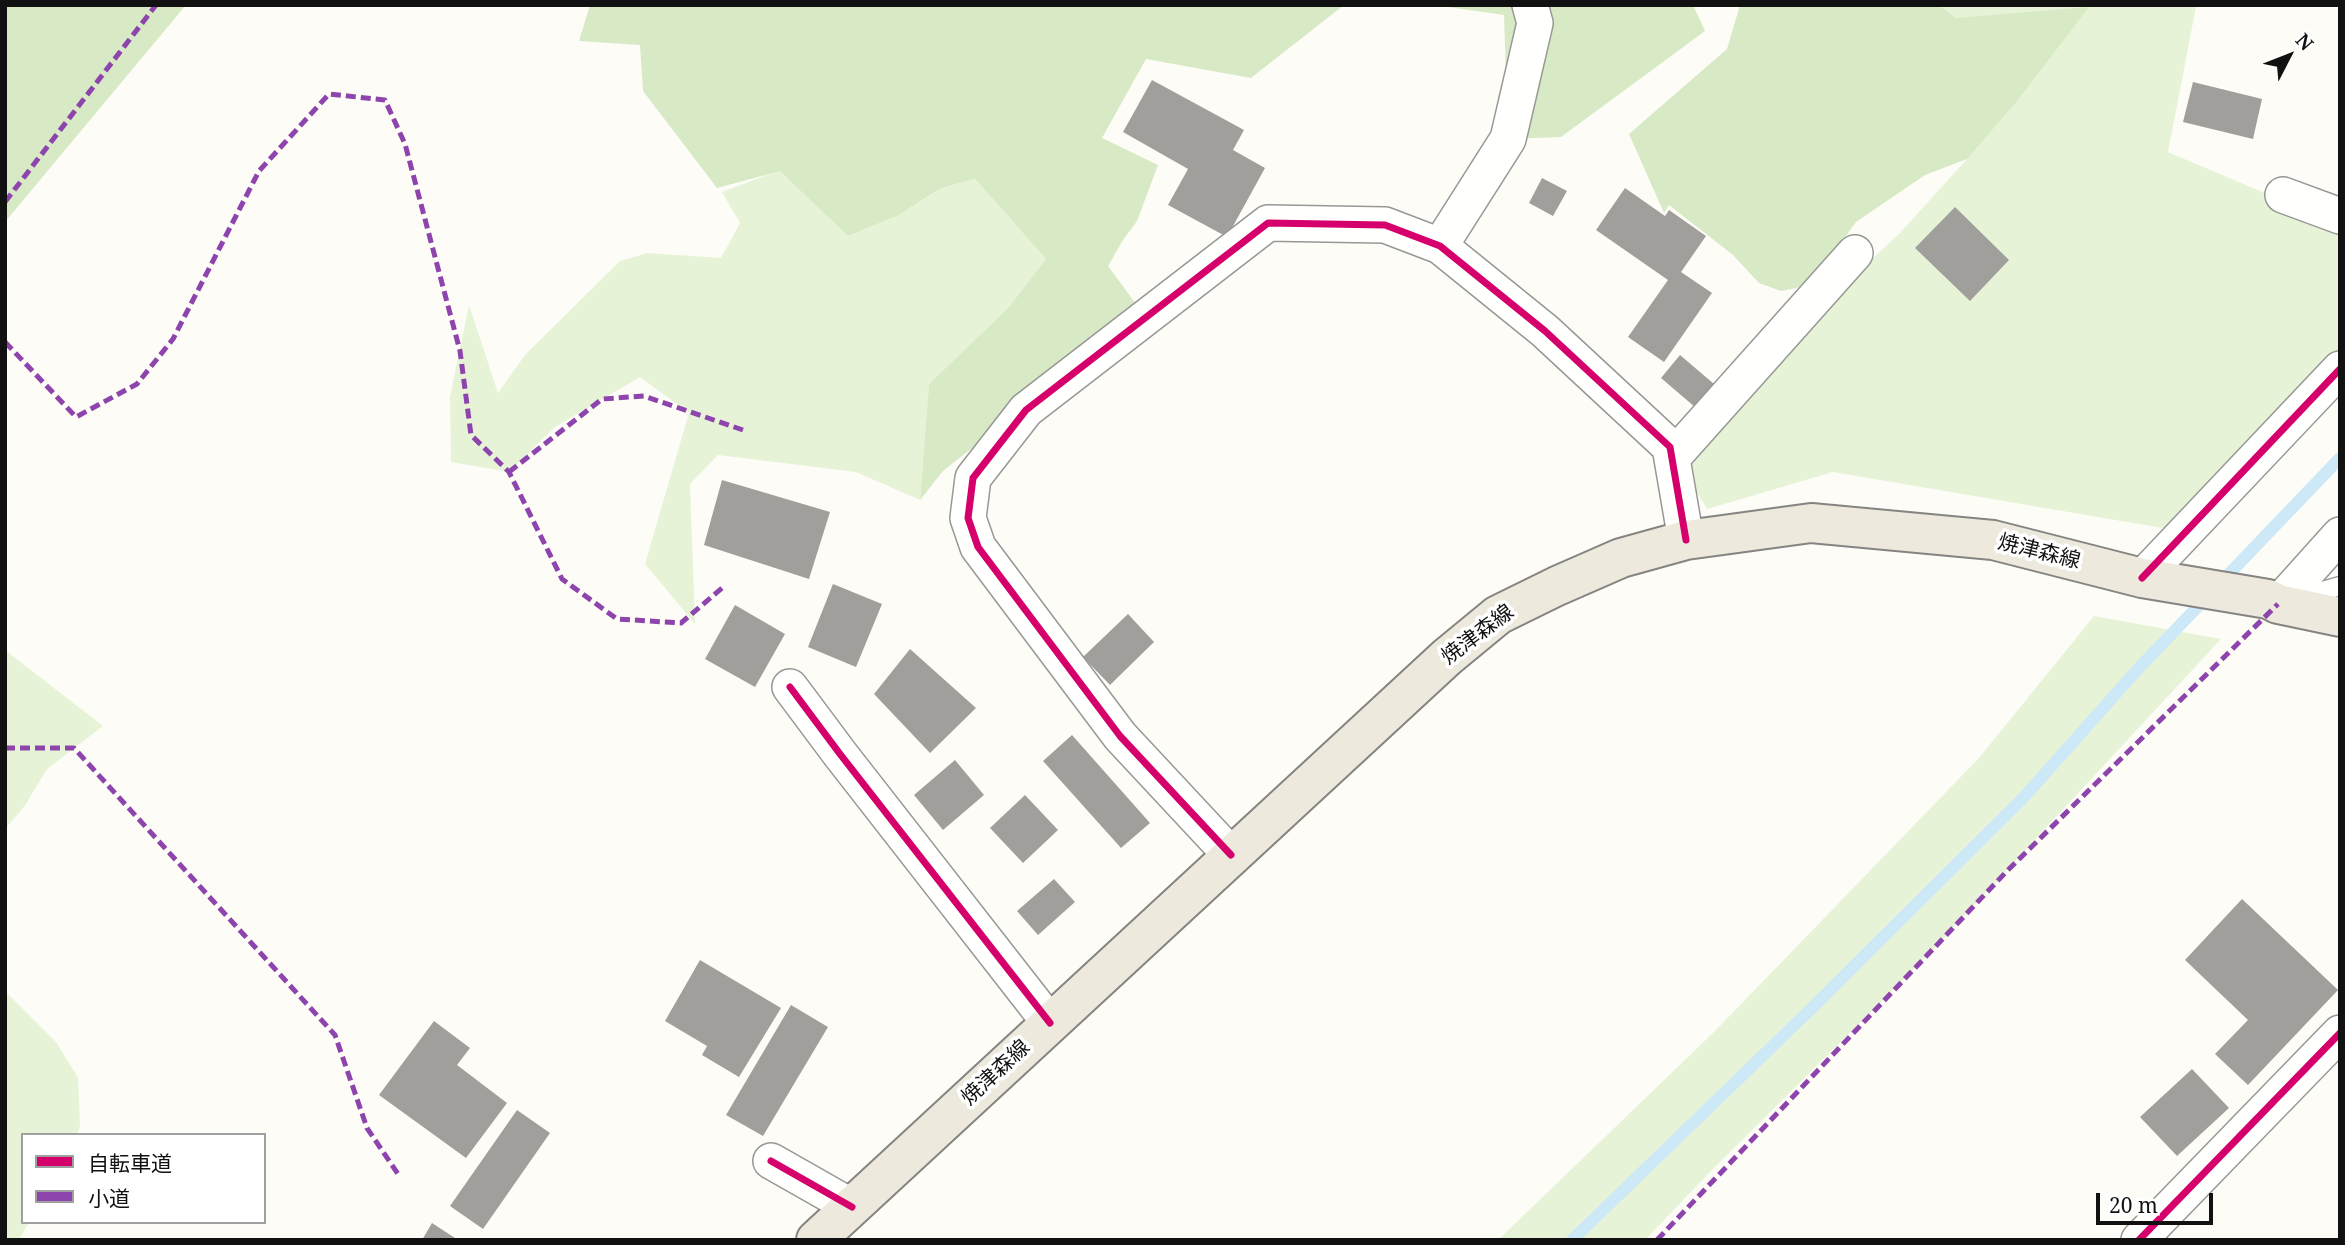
<!DOCTYPE html>
<html>
<head>
<meta charset="utf-8">
<style>
	body { margin:0 }
	#map { position:relative; width:2345px; height:1245px; overflow:hidden; background:#fdfcf7; font-family:"Noto Serif","Noto Sans JP",serif }
	canvas { display:block }
	.frame { position:absolute; inset:0; border:7px solid #111; pointer-events:none }
	.legend { position:absolute; left:21px; top:1133px; width:245px; height:91px; box-sizing:border-box; background:#fff; border:2px solid #a0a0a0; margin:0; padding:9px 12px; list-style:none; font-size:21px; color:#111 }
	.legend li { display:flex; align-items:center; gap:14px; height:35px }
	.legend b { width:35px; border:2px solid #a0a0a0 }
	.north { position:absolute; left:2254px; top:21px; width:70px; height:70px; -webkit-text-stroke:5px #fff; paint-order:stroke; rotate:48deg; font-size:19px; font-weight:700; line-height:28px; text-align:center; color:#111 }
	.north::after { content:''; display:block; margin:auto; width:24px; height:32px; background:#111; clip-path:polygon(50% 0,100% 100%,50% 72%,0 100%) }
	.scale { position:absolute; left:2096px; top:1193px; width:117px; height:32px; box-sizing:border-box; border:4px solid #111; border-top:0; padding-left:9px; font-size:21px; line-height:24px; white-space:nowrap; color:#111; -webkit-text-stroke:5px #fff; paint-order:stroke }
</style>
</head>
<body>
<div id="map">
<canvas width="2345" height="1245"></canvas>
<div class="frame"></div>
<ul class="legend">
<li><b style="height:9px;background:#d6006c"></b>自転車道</li>
<li><b style="height:9px;background:#8e44ad"></b>小道</li>
</ul>
<div class="north">N</div>
<div class="scale">20 m</div>
</div>
<script>
const ctx = document.querySelector('canvas').getContext('2d');
ctx.lineJoin = 'round';
function fill(path, color) { ctx.fillStyle = color; ctx.fill(path, 'evenodd'); }
function strokePath(path, color, width, dash) { ctx.strokeStyle = color; ctx.lineWidth = width; ctx.lineCap = dash ? 'butt' : 'round'; ctx.setLineDash(dash || []); ctx.stroke(path); }
function drawText(font, color, halo, rows, align = 'center') {
  ctx.font = font + ' "Noto Serif","Noto Sans JP",serif'; ctx.lineWidth = 7; ctx.setLineDash([]); ctx.textBaseline = 'middle'; ctx.strokeStyle = halo; ctx.fillStyle = color; for (const [text, x, y, turn = 0] of rows) {
    ctx.save(); ctx.translate(x, y); ctx.rotate((+turn || 0) * Math.PI / 180); ctx.textAlign = isNaN(turn) ? turn : align; if (halo) ctx.strokeText(text, 0, 0); ctx.fillText(text, 0, 0); ctx.restore();
  }
}
fill(new Path2D(`
	M 1936,5 L 2340,5 L 2340,7 L 2196,7 L 2168,152 L 2340,225 L 2340,379 L 2186,532 L 1833,472 L 1707,509 L 1670,447 L 1900,233 L 1967,159 L 1968,26 Z
	M 780,170 L 848,236 L 897,216 L 941,188 L 975,179 L 1046,259 L 1008,308 L 929,384 L 920,500 L 856,472 L 718,455 L 690,484 L 695,624 L 645,564 L 689,413 L 640,377 L 555,427 L 509,472 L 451,462 L 450,397 L 469,305 L 498,393 L 525,355 L 620,261 L 648,253 L 721,258 L 740,223 L 722,192 Z
	M 2094,616 L 2221,639 L 1929,954 L 1709,1173 L 1645,1240 L 1498,1240 L 1715,1031 L 1979,758 Z
	M 5,650 L 103,726 L 47,769 L 24,807 L 5,829 Z
	M 5,991 L 56,1042 L 78,1078 L 80,1127 L 76,1135 L 23,1135 L 23,1222 L 29,1222 L 19,1240 L 5,1240 Z`), '#e7f3d7');
fill(new Path2D(`
	M 5,5 L 186,5 L 5,222 Z
	M 590,5 L 1344,5 L 1251,78 L 1146,59 L 1102,138 L 1158,165 L 1137,221 L 1123,240 L 1108,266 L 1136,304 L 981,441 L 943,471 L 920,500 L 929,384 L 1008,308 L 1046,259 L 975,179 L 941,188 L 897,216 L 848,236 L 780,171 L 717,188 L 643,91 L 640,45 L 579,41 Z
	M 1434,5 L 1693,5 L 1705,31 L 1561,137 L 1508,139 L 1504,15 Z
	M 1740,5 L 1938,5 L 1956,18 L 2089,7 L 2017,101 L 1967,159 L 1925,175 L 1856,222 L 1811,285 L 1781,291 L 1759,283 L 1733,255 L 1669,205 L 1664,213 L 1629,134 L 1727,49 Z`), '#d8eac5');
strokePath(new Path2D(`
	M 1572,1240 L 1812,1008 L 2025,796 L 2137,670 L 2340,458`), '#cde8f7', 12);
fill(new Path2D(`
	M 1152,80 L 1244,130 L 1233,150 L 1265,168 L 1227,237 L 1168,205 L 1188,169 L 1123,132 Z
	M 2193,82 L 2262,99 L 2253,139 L 2183,122 Z
	M 1542,178 L 1567,191 L 1553,216 L 1529,203 Z
	M 1625,188 L 1665,216 L 1669,210 L 1706,236 L 1681,272 L 1712,293 L 1664,362 L 1628,337 L 1668,280 L 1596,230 Z
	M 1955,207 L 2009,260 L 1970,301 L 1915,248 Z
	M 1680,355 L 1714,384 L 1695,407 L 1661,378 Z
	M 722,480 L 830,512 L 809,579 L 704,545 Z
	M 833,584 L 882,604 L 856,667 L 808,647 Z
	M 735,605 L 785,634 L 755,687 L 705,659 Z
	M 1128,614 L 1154,642 L 1110,685 L 1083,657 Z
	M 910,649 L 976,708 L 930,753 L 874,694 Z
	M 1072,735 L 1150,823 L 1121,848 L 1043,761 Z
	M 955,760 L 984,795 L 943,830 L 914,795 Z
	M 1025,795 L 1058,830 L 1023,863 L 990,828 Z
	M 1054,879 L 1075,902 L 1038,935 L 1017,911 Z
	M 2242,899 L 2338,990 L 2248,1085 L 2215,1054 L 2248,1020 L 2185,960 Z
	M 700,960 L 781,1008 L 739,1077 L 702,1055 L 707,1046 L 665,1021 Z
	M 791,1005 L 828,1027 L 763,1136 L 726,1115 Z
	M 434,1021 L 470,1048 L 457,1065 L 507,1103 L 466,1158 L 379,1095 Z
	M 2192,1069 L 2229,1108 L 2177,1156 L 2140,1117 Z
	M 517,1110 L 550,1133 L 483,1229 L 450,1206 Z
	M 432,1223 L 458,1240 L 422,1240 Z`), '#a19f9c');
const lane = new Path2D(`
	M 2295,599 L 2340,586`);
const street = new Path2D(`
	M 2283,195 L 2340,216
	M 1440,246 L 1508,139 L 1535,23 L 1530,5
	M 1672,458 L 1855,253
	M 2142,578 L 2340,369
	M 2278,604 L 2340,535
	M 790,687 L 840,754 L 1050,1023
	M 1231,855 L 1120,736 L 978,547 L 968,518 L 973,478 L 1026,410 L 1268,223 L 1385,225 L 1440,246 L 1545,331 L 1670,447 L 1686,540
	M 771,1161 L 852,1207
	M 2139,1240 L 2340,1033`);
const primary = new Path2D(`
	M 816,1240 L 1447,657 L 1498,615 L 1557,586 L 1621,558 L 1686,540 L 1811,523 L 1993,540 L 2142,578 L 2268,599 L 2278,604 L 2340,617`);
strokePath(lane, '#979795', 21);
strokePath(street, '#979795', 38);
strokePath(primary, '#858482', 42);
strokePath(lane, '#fffffe', 18);
strokePath(street, '#fffffe', 35);
strokePath(primary, '#ede9dc', 38);
strokePath(new Path2D(`
	M 5,202 L 156,5
	M 5,342 L 76,417 L 137,384 L 173,339 L 259,171 L 329,94 L 385,100 L 405,144 L 460,351 L 471,435 L 509,472 L 562,579 L 617,619 L 681,623 L 722,588
	M 509,472 L 602,399 L 644,396 L 743,430
	M 5,748 L 74,748 L 335,1035 L 367,1128 L 398,1174
	M 1657,1240 L 2008,870 L 2278,604`), '#8e44ad', 5, [10, 5]);
strokePath(new Path2D(`
	M 2142,578 L 2340,369
	M 790,687 L 840,754 L 1050,1023
	M 1231,855 L 1120,736 L 978,547 L 968,518 L 973,478 L 1026,410 L 1268,223 L 1385,225 L 1440,246 L 1545,331 L 1670,447 L 1686,540
	M 771,1161 L 852,1207
	M 2139,1240 L 2340,1033`), '#d6006c', 7);
drawText('21px', '#111', '#fff', [
	["焼津森線",2039,552,14],
	["焼津森線",1478,635,-37],
	["焼津森線",996,1073,-43]
]);
</script>
</body>
</html>
